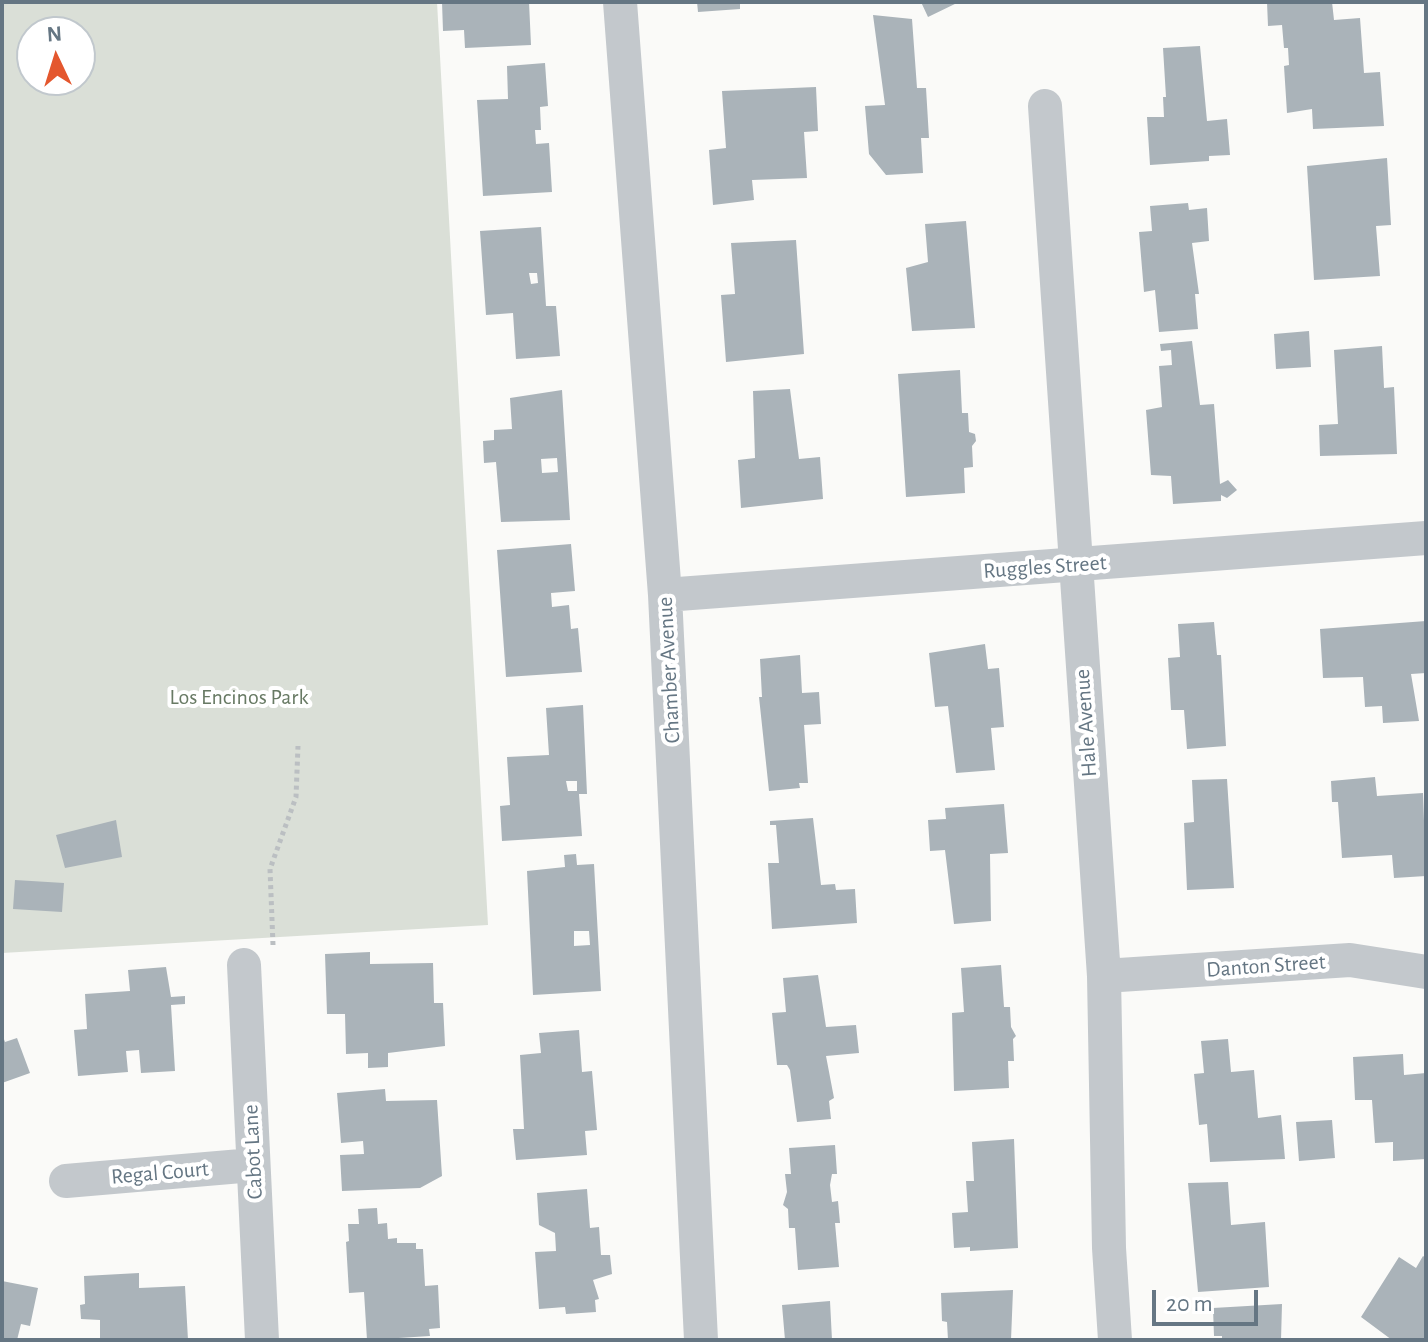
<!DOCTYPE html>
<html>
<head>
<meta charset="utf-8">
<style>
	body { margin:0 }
	#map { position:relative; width:1428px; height:1342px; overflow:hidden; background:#fafaf8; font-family:"Alegreya Sans",sans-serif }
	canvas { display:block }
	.frame { position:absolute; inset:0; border:4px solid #657683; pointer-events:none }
	.north { position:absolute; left:16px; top:16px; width:80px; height:80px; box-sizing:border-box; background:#fff; border:2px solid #c1c8cd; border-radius:50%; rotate:356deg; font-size:22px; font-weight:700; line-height:32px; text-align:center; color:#657683 }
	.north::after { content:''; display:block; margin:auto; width:28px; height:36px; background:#e4572e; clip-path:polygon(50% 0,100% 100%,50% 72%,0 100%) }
	.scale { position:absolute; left:1152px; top:1290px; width:106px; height:36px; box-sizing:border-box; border:4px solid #657683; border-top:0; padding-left:10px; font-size:24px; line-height:28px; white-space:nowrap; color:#657683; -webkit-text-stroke:6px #fff; paint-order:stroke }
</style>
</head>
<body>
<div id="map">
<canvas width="1428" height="1342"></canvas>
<div class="frame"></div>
<div class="north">N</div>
<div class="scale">20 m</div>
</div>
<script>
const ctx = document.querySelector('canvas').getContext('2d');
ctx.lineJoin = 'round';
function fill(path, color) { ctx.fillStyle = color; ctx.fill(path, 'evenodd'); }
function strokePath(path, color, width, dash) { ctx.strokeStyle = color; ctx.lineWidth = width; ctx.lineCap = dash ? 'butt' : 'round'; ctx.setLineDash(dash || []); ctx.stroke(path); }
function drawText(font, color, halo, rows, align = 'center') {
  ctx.font = font + ' "Alegreya Sans",sans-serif'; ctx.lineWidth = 8; ctx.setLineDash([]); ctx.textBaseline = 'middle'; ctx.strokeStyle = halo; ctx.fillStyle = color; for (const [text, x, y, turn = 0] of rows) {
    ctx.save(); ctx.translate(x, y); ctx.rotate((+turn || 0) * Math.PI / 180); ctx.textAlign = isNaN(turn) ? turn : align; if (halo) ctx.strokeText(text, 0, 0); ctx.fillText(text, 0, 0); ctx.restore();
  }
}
fill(new Path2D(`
	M 2,2 L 437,2 L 488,925 L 2,953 ZM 32,32 L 80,32 L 80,80 L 32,80 Z`), '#dadfd7');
fill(new Path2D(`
	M 442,2 L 529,2 L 531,45 L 465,48 L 464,30 L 443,31 Z
	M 697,2 L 740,2 L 740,9 L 698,12 Z
	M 921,2 L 959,2 L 928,17 Z
	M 1267,2 L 1332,2 L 1334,20 L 1360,18 L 1364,73 L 1380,72 L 1384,126 L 1313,129 L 1312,109 L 1287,113 L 1284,66 L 1289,65 L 1288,48 L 1284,48 L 1282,25 L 1268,26 Z
	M 873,15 L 912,19 L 917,88 L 926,88 L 929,138 L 921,138 L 923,173 L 886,175 L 869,154 L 865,106 L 885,105 Z
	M 1200,46 L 1207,121 L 1227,119 L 1230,155 L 1209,156 L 1209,161 L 1150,165 L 1147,117 L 1164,117 L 1163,97 L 1166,97 L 1163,48 Z
	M 545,63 L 548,106 L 540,107 L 541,130 L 535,130 L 536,144 L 549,143 L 552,192 L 483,196 L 477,100 L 508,99 L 507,66 Z
	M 816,87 L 818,131 L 804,132 L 807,178 L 752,180 L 754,200 L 713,205 L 709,150 L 726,148 L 722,91 Z
	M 1387,158 L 1391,225 L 1376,226 L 1380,276 L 1314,280 L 1307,166 Z
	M 1188,203 L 1189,210 L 1207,208 L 1209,241 L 1192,243 L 1199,294 L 1195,294 L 1198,329 L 1159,332 L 1155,290 L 1144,292 L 1139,232 L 1152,231 L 1150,206 Z
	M 966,221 L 975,328 L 912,331 L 906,268 L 928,262 L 925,224 Z
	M 541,227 L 546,306 L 556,306 L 560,356 L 516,359 L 513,313 L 486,315 L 480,231 ZM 529,273 L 537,273 L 538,283 L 531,284 Z
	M 796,240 L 804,354 L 726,362 L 721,295 L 735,294 L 731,243 Z
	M 1309,331 L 1311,367 L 1276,369 L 1274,334 Z
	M 1192,341 L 1200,405 L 1214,404 L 1220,484 L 1228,480 L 1237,490 L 1227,498 L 1221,495 L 1221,501 L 1173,504 L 1171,476 L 1151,475 L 1146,410 L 1162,407 L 1159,366 L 1172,365 L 1171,350 L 1161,351 L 1160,344 Z
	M 1382,346 L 1384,388 L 1394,387 L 1397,454 L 1320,456 L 1319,425 L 1338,424 L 1334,350 Z
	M 960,370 L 962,413 L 968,413 L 969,432 L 975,434 L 976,441 L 972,446 L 973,467 L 964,468 L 965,493 L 906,497 L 898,374 Z
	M 790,389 L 799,459 L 820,457 L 823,499 L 741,508 L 738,460 L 755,458 L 753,391 Z
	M 562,390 L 570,520 L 501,522 L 496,462 L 484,463 L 483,441 L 494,440 L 494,430 L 512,429 L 510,398 ZM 557,458 L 558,472 L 542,473 L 541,459 Z
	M 571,544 L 575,591 L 551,593 L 552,607 L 569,605 L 571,629 L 578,628 L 582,672 L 506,677 L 497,550 Z
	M 1426,621 L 1426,673 L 1411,674 L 1419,721 L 1383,723 L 1382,706 L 1365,707 L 1363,677 L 1323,678 L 1320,629 Z
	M 1214,622 L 1217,655 L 1221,655 L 1226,746 L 1187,749 L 1184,710 L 1171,710 L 1168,658 L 1180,657 L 1178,624 Z
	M 985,644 L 988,669 L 999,668 L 1004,727 L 991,728 L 995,770 L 956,773 L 948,706 L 935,707 L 929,653 Z
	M 800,655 L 802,693 L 819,692 L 821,724 L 804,725 L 808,783 L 799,783 L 800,788 L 769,791 L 759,697 L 762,697 L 760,659 Z
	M 583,705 L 587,794 L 579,794 L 582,836 L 502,841 L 500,806 L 510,805 L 507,757 L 549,755 L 546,708 ZM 566,781 L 577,781 L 577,791 L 568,791 Z
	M 1375,777 L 1377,796 L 1423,793 L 1426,876 L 1394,878 L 1392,855 L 1342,858 L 1338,802 L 1332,802 L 1331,781 Z
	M 1227,779 L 1234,888 L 1187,890 L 1184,823 L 1194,822 L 1192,780 Z
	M 1004,804 L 1008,853 L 990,854 L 991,921 L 954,924 L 945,850 L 930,851 L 928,820 L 946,819 L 945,808 Z
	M 813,818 L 821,885 L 835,884 L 836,890 L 855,889 L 857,923 L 772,929 L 768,863 L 779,863 L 776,825 L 770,825 L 770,821 Z
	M 116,820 L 122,857 L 65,868 L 56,835 Z
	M 576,854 L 577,865 L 594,864 L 601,991 L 533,995 L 527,871 L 565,867 L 564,855 ZM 574,931 L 589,931 L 590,945 L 574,946 Z
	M 15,880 L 64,883 L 62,912 L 13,909 Z
	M 370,952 L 370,964 L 433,963 L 434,1003 L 443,1003 L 445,1046 L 388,1053 L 388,1067 L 368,1068 L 368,1053 L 346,1054 L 345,1014 L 327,1014 L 325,954 Z
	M 1001,965 L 1004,1007 L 1010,1007 L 1011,1027 L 1016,1036 L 1013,1039 L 1014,1061 L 1008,1061 L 1009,1088 L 954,1091 L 952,1013 L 964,1012 L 961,968 Z
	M 166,967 L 171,997 L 185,996 L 185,1004 L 171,1005 L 175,1071 L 141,1073 L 139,1050 L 126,1051 L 128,1072 L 78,1076 L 74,1030 L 87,1029 L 85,994 L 130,991 L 128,970 Z
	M 818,975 L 826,1027 L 856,1025 L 859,1053 L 826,1056 L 834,1098 L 829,1101 L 831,1119 L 797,1122 L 790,1070 L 787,1065 L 777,1065 L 772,1013 L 786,1012 L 783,978 Z
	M 579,1030 L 582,1072 L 592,1071 L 597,1130 L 585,1131 L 587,1155 L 516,1160 L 513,1129 L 524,1129 L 520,1055 L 541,1053 L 539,1033 Z
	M 2,1034 L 5,1042 L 17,1038 L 30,1073 L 2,1083 Z
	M 1228,1039 L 1231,1072 L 1254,1070 L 1258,1118 L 1281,1115 L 1285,1159 L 1210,1162 L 1207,1124 L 1199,1125 L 1194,1074 L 1204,1073 L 1201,1041 Z
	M 1403,1054 L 1404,1075 L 1426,1073 L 1426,1159 L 1393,1161 L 1393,1142 L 1375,1143 L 1372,1100 L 1355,1100 L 1353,1057 Z
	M 385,1089 L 386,1101 L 437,1100 L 442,1176 L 420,1188 L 342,1191 L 340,1155 L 364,1154 L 363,1141 L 341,1143 L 337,1093 Z
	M 1332,1120 L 1335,1158 L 1299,1161 L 1296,1122 Z
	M 1014,1139 L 1018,1248 L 970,1251 L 970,1247 L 954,1248 L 952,1213 L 968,1212 L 966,1181 L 974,1181 L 972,1142 Z
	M 835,1145 L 837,1174 L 832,1174 L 830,1185 L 832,1202 L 838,1201 L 840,1223 L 835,1223 L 839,1267 L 798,1270 L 795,1228 L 789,1228 L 788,1209 L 783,1205 L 787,1192 L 785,1174 L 791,1174 L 789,1148 Z
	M 1228,1182 L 1231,1225 L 1265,1222 L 1269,1287 L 1198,1292 L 1188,1183 Z
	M 587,1189 L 590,1228 L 599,1227 L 601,1255 L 610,1255 L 612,1274 L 593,1280 L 599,1299 L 595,1300 L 596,1312 L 566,1314 L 565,1307 L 539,1309 L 535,1252 L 556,1251 L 555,1233 L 539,1225 L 537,1193 Z
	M 377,1208 L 378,1224 L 387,1223 L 388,1239 L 397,1238 L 397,1243 L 416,1243 L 416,1249 L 423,1249 L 425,1286 L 438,1285 L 440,1328 L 429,1329 L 430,1336 L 367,1340 L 364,1292 L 349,1293 L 346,1242 L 349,1241 L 348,1224 L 359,1224 L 358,1209 Z
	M 1423,1256 L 1426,1258 L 1426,1340 L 1392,1340 L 1361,1317 L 1399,1257 L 1416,1268 Z
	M 139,1273 L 139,1288 L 185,1286 L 188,1340 L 100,1340 L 100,1320 L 81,1319 L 80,1305 L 85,1304 L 84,1276 Z
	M 2,1281 L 38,1288 L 30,1326 L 21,1324 L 17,1340 L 2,1340 Z
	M 1013,1290 L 1011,1340 L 948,1340 L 947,1322 L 942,1321 L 941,1293 Z
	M 830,1301 L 832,1340 L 785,1340 L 782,1305 Z
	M 1282,1304 L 1281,1340 L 1222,1340 L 1222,1336 L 1214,1336 L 1213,1308 Z`), '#aab3b9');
strokePath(new Path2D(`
	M 273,945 L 270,869 L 296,797 L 298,746`), '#bbbfc2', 5, [4, 4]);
strokePath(new Path2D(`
	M 620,2 L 665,595 L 701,1340
	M 1045,106 L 1104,976 L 1109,1248 L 1115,1340
	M 665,595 L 1426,538
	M 244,965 L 262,1340
	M 1104,976 L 1350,960 L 1426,972
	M 66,1181 L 253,1165`), '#c3c8cc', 34);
drawText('22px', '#657683', '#fff', [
	["Ruggles Street",1045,567,-4],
	["Chamber Avenue",669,670,-93],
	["Hale Avenue",1086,723,-94],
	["Danton Street",1266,966,-4],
	["Cabot Lane",253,1152,-93],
	["Regal Court",160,1173,-5]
]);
drawText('22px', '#687a64', '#fff', [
	["Los Encinos Park",239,697]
]);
</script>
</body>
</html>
